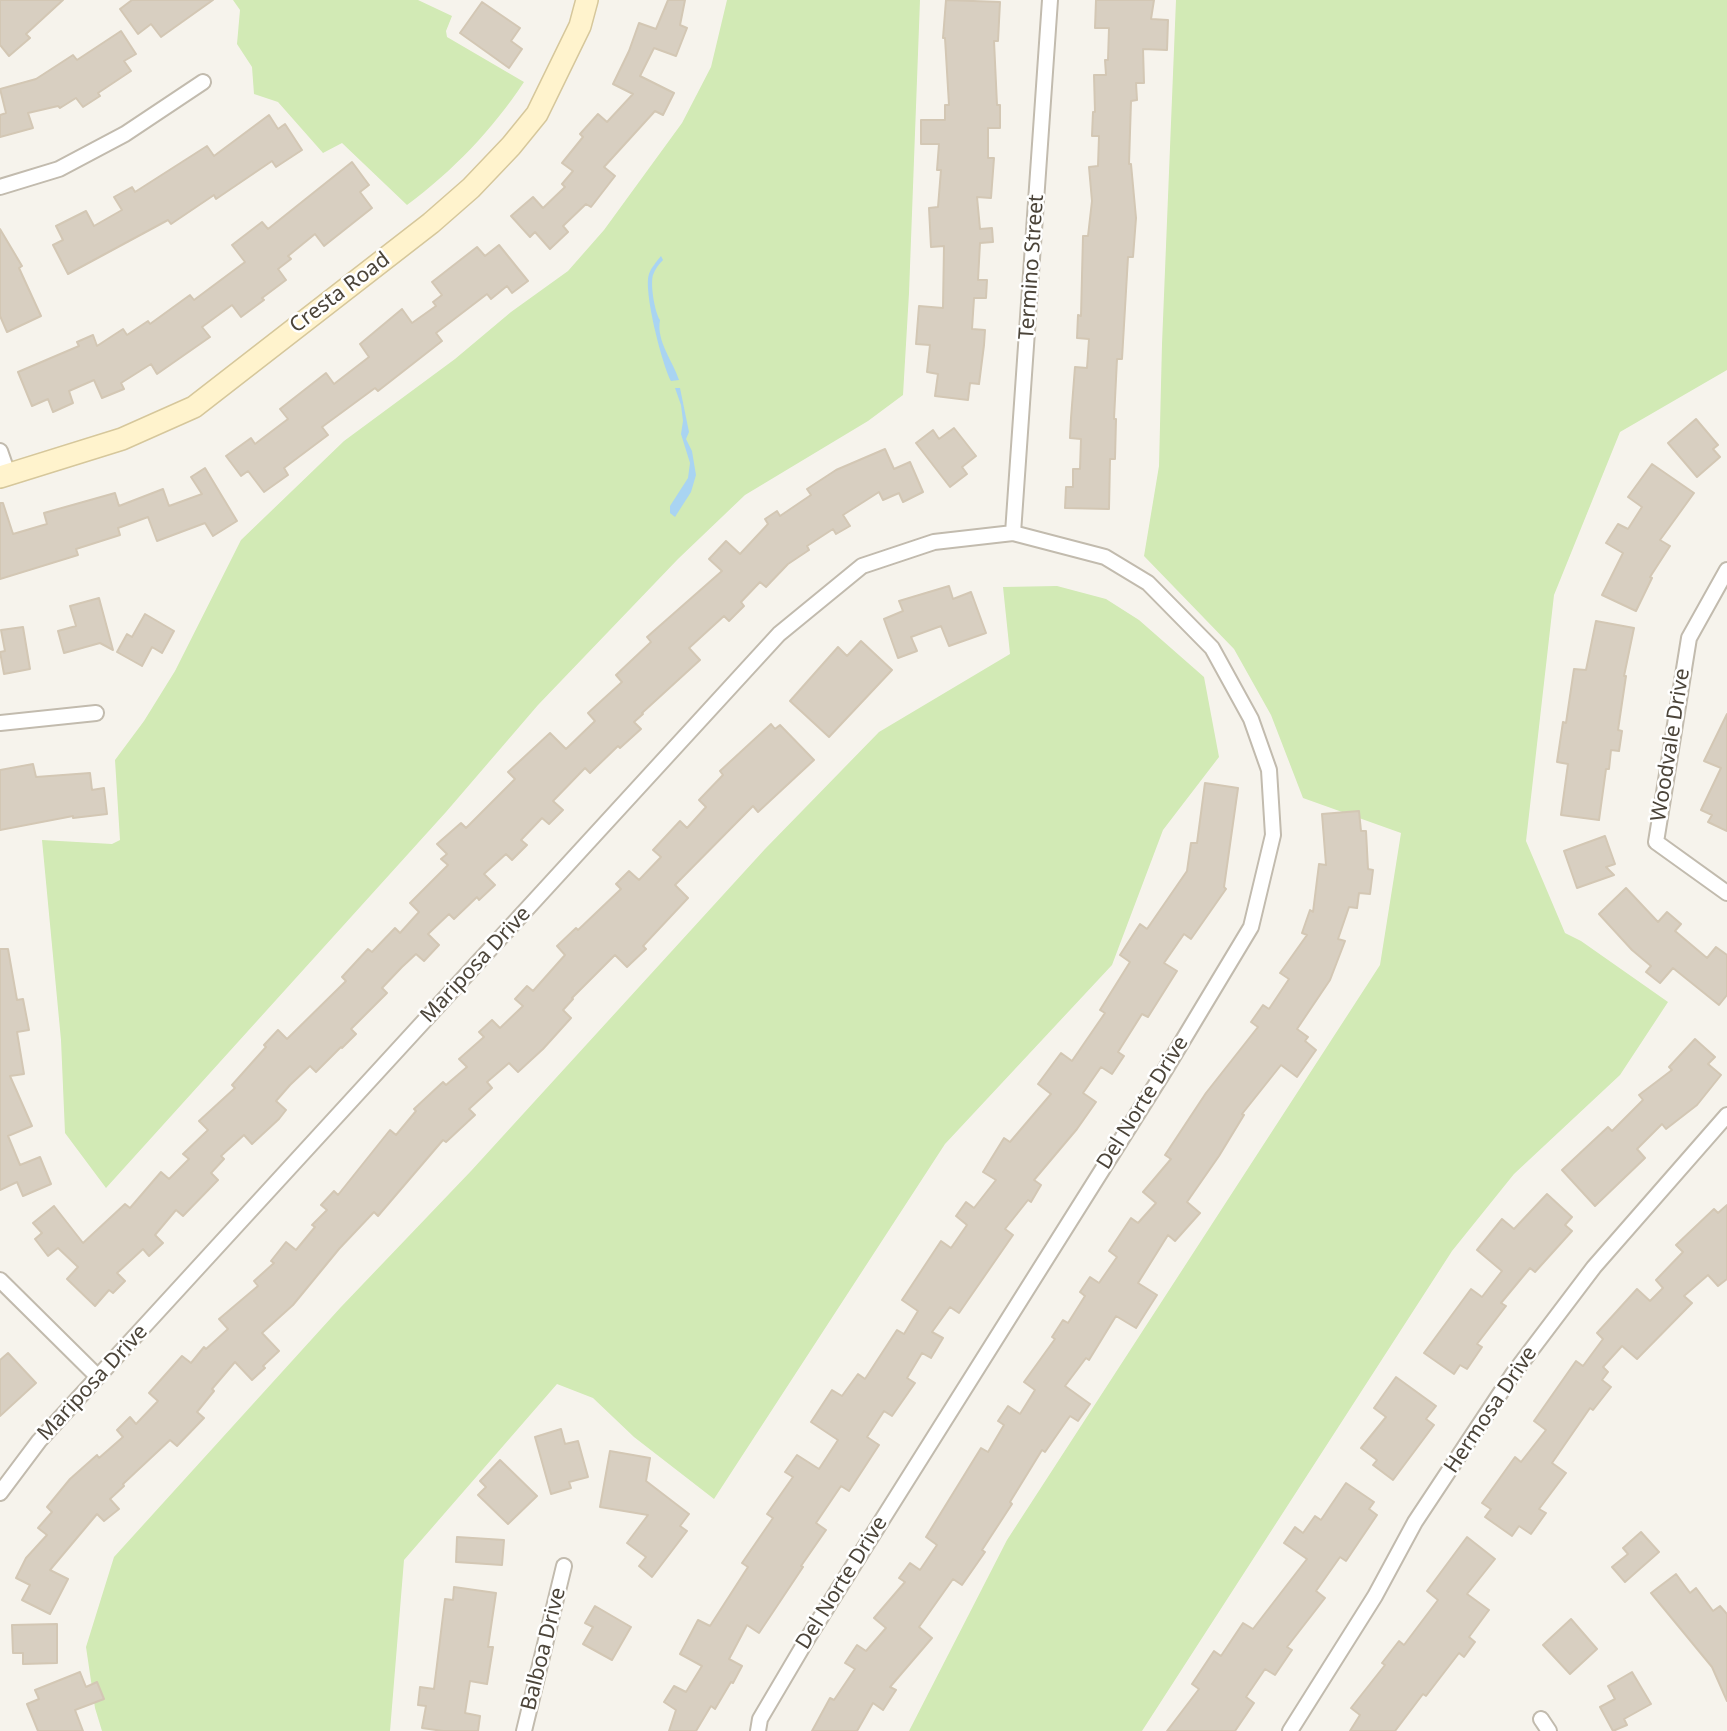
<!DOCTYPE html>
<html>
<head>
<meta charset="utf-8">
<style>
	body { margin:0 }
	canvas { display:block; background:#f6f3ec }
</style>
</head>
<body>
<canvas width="1727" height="1731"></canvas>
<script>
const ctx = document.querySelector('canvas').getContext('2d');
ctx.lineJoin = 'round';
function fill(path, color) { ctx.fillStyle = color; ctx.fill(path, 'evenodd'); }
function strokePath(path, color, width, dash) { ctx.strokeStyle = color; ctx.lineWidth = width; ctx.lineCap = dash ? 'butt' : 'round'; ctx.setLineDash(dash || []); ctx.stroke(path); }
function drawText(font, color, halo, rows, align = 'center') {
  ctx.font = font + ' "Noto Sans",sans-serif'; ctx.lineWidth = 5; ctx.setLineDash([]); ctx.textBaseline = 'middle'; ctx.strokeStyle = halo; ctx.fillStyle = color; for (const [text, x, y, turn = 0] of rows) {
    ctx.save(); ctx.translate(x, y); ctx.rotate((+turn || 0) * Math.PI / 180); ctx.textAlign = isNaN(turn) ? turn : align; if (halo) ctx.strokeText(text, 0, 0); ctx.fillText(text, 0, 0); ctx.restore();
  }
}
fill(new Path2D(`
	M 233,0 L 418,0 L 452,16 L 446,31 L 447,37 L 524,82 C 492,130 454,170 407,205 L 342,143 L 323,153 L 278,102 L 254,94 L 252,67 L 237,44 L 240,10 Z
	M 727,0 L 920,0 L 909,293 L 903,395 L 868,421 L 745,495 L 678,559 L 538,705 L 446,812 L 106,1188 L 65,1133 L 61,1040 L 42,840 L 112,844 L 120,840 L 115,760 L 144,721 L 175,671 L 241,540 L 344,441 L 455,359 L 511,312 L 568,271 L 604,230 L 682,123 L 711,67 Z
	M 1176,0 L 1727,0 L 1727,370 L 1620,432 L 1554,595 L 1526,841 L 1565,933 L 1581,941 L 1668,1002 L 1620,1075 L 1514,1174 L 1452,1251 L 1142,1731 L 909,1731 L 1007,1540 L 1380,965 L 1401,833 L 1303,798 L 1271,715 L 1234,649 L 1144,556 L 1159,466 L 1162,344 Z
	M 1057,586 L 1106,599 L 1139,620 L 1204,677 L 1219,757 L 1163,830 L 1112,965 L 945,1144 L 714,1499 L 634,1437 L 593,1398 L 557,1384 L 404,1560 L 390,1731 L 102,1731 L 95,1708 L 86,1647 L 114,1557 L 341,1307 L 471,1171 L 765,849 L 879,732 L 1010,654 L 1003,587 Z`), '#d2eab5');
fill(new Path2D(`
	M 661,256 L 663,260 C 659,264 655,269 653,275 C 650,285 655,313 660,320 C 656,341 673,361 679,380 L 671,381 C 662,364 643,290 649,274 C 651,268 657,261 661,256 Z
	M 675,388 L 680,388 L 689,432 L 686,439 L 692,451 L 696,475 L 691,492 L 675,517 L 670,513 L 670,506 L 688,478 L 690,463 L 681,434 L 683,421 L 681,405 Z`), '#a9d4f2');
const building = new Path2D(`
	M 0,0 L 63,0 L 26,34 L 30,38 L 9,56 L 0,45 Z
	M 132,0 L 213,0 L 161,37 L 151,24 L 138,34 L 120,9 Z
	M 668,0 L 685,0 L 680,25 L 687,28 L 676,56 L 654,48 L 640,76 L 674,93 L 663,115 L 655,111 L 604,167 L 615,176 L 591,207 L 586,204 L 563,226 L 568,232 L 550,249 L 535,232 L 530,237 L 511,216 L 533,197 L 543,208 L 565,187 L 562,184 L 573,171 L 562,163 L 583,137 L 580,134 L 598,114 L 607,122 L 633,94 L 613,84 L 629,51 L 639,23 L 656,29 Z
	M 946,0 L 1000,2 L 998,41 L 994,41 L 997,105 L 1000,105 L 1000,128 L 988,128 L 988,158 L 994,158 L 991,198 L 977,197 L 980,229 L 992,228 L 993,242 L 980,243 L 978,280 L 987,280 L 986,298 L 974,298 L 972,329 L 985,330 L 984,345 L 979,384 L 970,383 L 968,400 L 935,396 L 938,374 L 927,372 L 930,345 L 916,344 L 919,306 L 943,308 L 944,246 L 931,247 L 929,208 L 938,207 L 941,170 L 937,170 L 939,144 L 921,144 L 921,120 L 945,120 L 945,105 L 949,105 L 945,38 L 943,38 Z
	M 1096,0 L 1154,0 L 1151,19 L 1168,20 L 1167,50 L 1143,49 L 1144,83 L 1136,83 L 1137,100 L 1131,101 L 1129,164 L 1131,164 L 1136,218 L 1133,257 L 1128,257 L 1122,359 L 1117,359 L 1114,419 L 1116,419 L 1115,459 L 1110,459 L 1109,509 L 1065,508 L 1066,487 L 1073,487 L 1073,469 L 1080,469 L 1081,439 L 1070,438 L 1071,418 L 1075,367 L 1087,368 L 1089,339 L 1077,338 L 1078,315 L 1081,316 L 1083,236 L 1088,236 L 1092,201 L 1089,167 L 1098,166 L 1099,136 L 1092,136 L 1093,112 L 1095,112 L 1094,75 L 1106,75 L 1105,60 L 1108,60 L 1109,28 L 1095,28 Z
	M 482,2 L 520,28 L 511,41 L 522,49 L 509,68 L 460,33 Z
	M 121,31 L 136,54 L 124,61 L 131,71 L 98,93 L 100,96 L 83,107 L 76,98 L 60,108 L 58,106 L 28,113 L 33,128 L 0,137 L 0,115 L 6,113 L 0,89 L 36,79 L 73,55 L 77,60 Z
	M 269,115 L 278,129 L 285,124 L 302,150 L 276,167 L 272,161 L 216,199 L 214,195 L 171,224 L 168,220 L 68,274 L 53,245 L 63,240 L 56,226 L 86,211 L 94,226 L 122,210 L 114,197 L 132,187 L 135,192 L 207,146 L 214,156 Z
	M 352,162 L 369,185 L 360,192 L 372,208 L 324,246 L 315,234 L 288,256 L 291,259 L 278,269 L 286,280 L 262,298 L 264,300 L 241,317 L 232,305 L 202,327 L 210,337 L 157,374 L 151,364 L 121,383 L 124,389 L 102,398 L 94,380 L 69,391 L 73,403 L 53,412 L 48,399 L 32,406 L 18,372 L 79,346 L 77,342 L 93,335 L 97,346 L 123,329 L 127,335 L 148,321 L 150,324 L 190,295 L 194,300 L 245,262 L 232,245 L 262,222 L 268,229 Z
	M 0,229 L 22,266 L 19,268 L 41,316 L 7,332 L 0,316 Z
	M 499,245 L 528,281 L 512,293 L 507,286 L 491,299 L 487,294 L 436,333 L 442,341 L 378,391 L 375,388 L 322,427 L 328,435 L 284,468 L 288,475 L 264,492 L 248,471 L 241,476 L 226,456 L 251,438 L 255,444 L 288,419 L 280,409 L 326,373 L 334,384 L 369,357 L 360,344 L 402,309 L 412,323 L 436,306 L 433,302 L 442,295 L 432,282 L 477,247 L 485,256 Z
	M 1696,419 L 1718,445 L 1713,449 L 1720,457 L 1697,477 L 1668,443 Z
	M 954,428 L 976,456 L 962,467 L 967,474 L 950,487 L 916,443 L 933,430 L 939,439 Z
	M 885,449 L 894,469 L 910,462 L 923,492 L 903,502 L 899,493 L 883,500 L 879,492 L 843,515 L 850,526 L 836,534 L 833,529 L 807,546 L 809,550 L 788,564 L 766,587 L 760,582 L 741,602 L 744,606 L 729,621 L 724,616 L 689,648 L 700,660 L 642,713 L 643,714 L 634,722 L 641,729 L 620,748 L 618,746 L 590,773 L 585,768 L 553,801 L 563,810 L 549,824 L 542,818 L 521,840 L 527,845 L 512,860 L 506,854 L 484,874 L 495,885 L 479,900 L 477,897 L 454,919 L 449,914 L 428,934 L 439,945 L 424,961 L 416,954 L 402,967 L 382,988 L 387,993 L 351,1029 L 356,1034 L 342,1048 L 341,1047 L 316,1072 L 310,1066 L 290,1085 L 276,1101 L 286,1110 L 279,1119 L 252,1144 L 244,1135 L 221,1156 L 224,1159 L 211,1173 L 218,1180 L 183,1216 L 176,1210 L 155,1235 L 163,1243 L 149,1256 L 143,1249 L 117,1273 L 125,1281 L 113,1293 L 109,1290 L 95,1306 L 67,1279 L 78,1267 L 58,1248 L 48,1256 L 35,1239 L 42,1233 L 33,1223 L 54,1206 L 83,1243 L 125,1204 L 130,1208 L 161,1172 L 169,1179 L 189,1159 L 183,1154 L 208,1130 L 199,1121 L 235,1088 L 232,1085 L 266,1047 L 264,1045 L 278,1030 L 287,1039 L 346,981 L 342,977 L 368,949 L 372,952 L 395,928 L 400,933 L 419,912 L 410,903 L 448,865 L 441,859 L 447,854 L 437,844 L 461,823 L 466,828 L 515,779 L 508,772 L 550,733 L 566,749 L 595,721 L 588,713 L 622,682 L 616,675 L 651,642 L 647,637 L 722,571 L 709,559 L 726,541 L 740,554 L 768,524 L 765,519 L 777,511 L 780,516 L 811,495 L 807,489 L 836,470 Z
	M 1652,464 L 1694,493 L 1660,540 L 1670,546 L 1650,577 L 1652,578 L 1636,611 L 1602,595 L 1623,553 L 1606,543 L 1618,524 L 1628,529 L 1642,507 L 1628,497 Z
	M 205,468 L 237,521 L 213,536 L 205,523 L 157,541 L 148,517 L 118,528 L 120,535 L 76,549 L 78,555 L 0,579 L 0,503 L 3,503 L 13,534 L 47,524 L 44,513 L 115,493 L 119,506 L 163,489 L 169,506 L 202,494 L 191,477 Z
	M 949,586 L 953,599 L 971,592 L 986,633 L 949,646 L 941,626 L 911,637 L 917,651 L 898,658 L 884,619 L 903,611 L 899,601 Z
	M 99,598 L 113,650 L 100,643 L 64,653 L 58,631 L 76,626 L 70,606 Z
	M 145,614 L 174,631 L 162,653 L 152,647 L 142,666 L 117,652 L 127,634 L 132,637 Z
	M 1596,621 L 1634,628 L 1624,676 L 1626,676 L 1618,730 L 1622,731 L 1619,751 L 1611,750 L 1609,769 L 1606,769 L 1599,820 L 1561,815 L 1568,764 L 1557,762 L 1563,722 L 1566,723 L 1574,669 L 1586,670 Z
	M 23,627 L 30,669 L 4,674 L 0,652 L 5,651 L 1,630 Z
	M 861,641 L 892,670 L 829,737 L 790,701 L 838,647 L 847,656 Z
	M 1727,714 L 1727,831 L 1708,822 L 1712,815 L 1701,810 L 1721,768 L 1704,761 Z
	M 771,724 L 775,729 L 780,725 L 814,760 L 758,812 L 753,806 L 675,885 L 688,898 L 643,946 L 646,949 L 627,967 L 615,955 L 572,998 L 573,999 L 563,1010 L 571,1018 L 543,1049 L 518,1072 L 509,1063 L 487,1082 L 492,1088 L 469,1109 L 475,1115 L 446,1142 L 443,1140 L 378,1216 L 374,1212 L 339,1249 L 293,1305 L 262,1333 L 279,1351 L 263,1366 L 265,1368 L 252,1380 L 235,1362 L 212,1389 L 214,1391 L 197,1412 L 204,1418 L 177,1446 L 170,1440 L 123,1484 L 124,1486 L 110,1499 L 119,1509 L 104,1521 L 97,1514 L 50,1570 L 68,1579 L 50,1614 L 22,1600 L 30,1585 L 16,1578 L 26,1558 L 47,1535 L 38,1528 L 52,1512 L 47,1507 L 70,1479 L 97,1455 L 99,1458 L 123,1437 L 117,1430 L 130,1417 L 136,1424 L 158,1401 L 149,1393 L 182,1356 L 191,1363 L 204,1347 L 206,1349 L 228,1329 L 219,1319 L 258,1286 L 254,1281 L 274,1263 L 271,1261 L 286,1242 L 296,1250 L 315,1227 L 312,1225 L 327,1210 L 321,1205 L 334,1191 L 338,1195 L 390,1130 L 396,1135 L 416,1111 L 414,1109 L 443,1082 L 446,1085 L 467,1067 L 459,1059 L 484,1037 L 479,1032 L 492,1020 L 500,1028 L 523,1006 L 515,999 L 527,986 L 533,991 L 565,955 L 557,946 L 576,928 L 578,930 L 621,889 L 616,884 L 629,871 L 639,880 L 661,857 L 653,850 L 680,821 L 687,828 L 706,807 L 699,800 L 723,775 L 720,771 Z
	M 33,764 L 36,777 L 90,773 L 92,790 L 104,788 L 107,814 L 73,818 L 73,816 L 0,830 L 0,770 Z
	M 1205,783 L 1238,788 L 1224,887 L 1226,889 L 1191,939 L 1184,934 L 1164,963 L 1177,971 L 1148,1017 L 1142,1014 L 1118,1052 L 1124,1056 L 1112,1074 L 1101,1067 L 1083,1093 L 1096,1102 L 1077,1129 L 1034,1180 L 1041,1185 L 1031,1202 L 1028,1200 L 1005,1229 L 1013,1235 L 959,1313 L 950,1307 L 932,1332 L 943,1338 L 931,1358 L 922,1353 L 907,1378 L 915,1383 L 892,1416 L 884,1411 L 867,1437 L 879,1445 L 849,1491 L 841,1486 L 816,1523 L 826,1530 L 801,1566 L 803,1567 L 759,1633 L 747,1625 L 729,1659 L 742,1666 L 733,1683 L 731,1682 L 715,1709 L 711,1706 L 696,1731 L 669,1731 L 676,1710 L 664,1702 L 674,1686 L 686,1692 L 702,1666 L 680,1654 L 698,1620 L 710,1626 L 748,1567 L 742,1563 L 773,1518 L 767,1514 L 793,1477 L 785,1472 L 797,1455 L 819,1469 L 838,1440 L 811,1422 L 832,1390 L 842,1396 L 858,1374 L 865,1379 L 897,1330 L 904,1334 L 918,1311 L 902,1300 L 941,1241 L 951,1248 L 967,1225 L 956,1216 L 966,1202 L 974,1208 L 996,1180 L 983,1172 L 1004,1138 L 1010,1142 L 1051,1094 L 1038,1084 L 1061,1053 L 1072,1061 L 1105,1013 L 1100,1010 L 1130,962 L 1120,955 L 1140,924 L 1147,929 L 1187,871 L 1191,843 L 1197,843 Z
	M 1359,811 L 1361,831 L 1366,831 L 1368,869 L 1373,870 L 1370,894 L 1359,893 L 1357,908 L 1349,907 L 1338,939 L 1345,941 L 1330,980 L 1297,1029 L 1308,1037 L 1305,1041 L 1316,1050 L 1297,1077 L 1281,1065 L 1242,1114 L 1244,1115 L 1219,1156 L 1187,1202 L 1200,1213 L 1175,1241 L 1168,1235 L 1138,1283 L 1157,1295 L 1136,1328 L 1116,1316 L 1089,1360 L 1086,1358 L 1065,1386 L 1090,1404 L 1078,1421 L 1070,1416 L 1045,1452 L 1042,1450 L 1010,1502 L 1012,1504 L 982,1550 L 985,1552 L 962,1585 L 953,1579 L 919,1627 L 932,1638 L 890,1687 L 896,1690 L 883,1710 L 873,1703 L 857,1731 L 812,1731 L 830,1698 L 834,1700 L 855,1669 L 845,1663 L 857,1645 L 866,1651 L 886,1628 L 874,1618 L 905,1582 L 899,1578 L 910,1563 L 920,1570 L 937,1545 L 926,1537 L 981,1448 L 988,1452 L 1004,1425 L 998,1421 L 1008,1406 L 1020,1414 L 1035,1390 L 1024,1382 L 1055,1339 L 1052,1337 L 1063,1320 L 1068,1323 L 1085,1296 L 1080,1292 L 1090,1277 L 1099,1283 L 1117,1257 L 1109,1251 L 1131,1218 L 1138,1223 L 1156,1203 L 1143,1192 L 1171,1159 L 1165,1155 L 1206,1093 L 1258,1027 L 1251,1022 L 1263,1005 L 1269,1009 L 1289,979 L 1280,973 L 1307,935 L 1302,933 L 1310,910 L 1313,912 L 1319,864 L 1326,865 L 1322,814 Z
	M 1605,836 L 1615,864 L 1606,867 L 1614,875 L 1577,888 L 1564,851 Z
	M 1626,888 L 1658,922 L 1667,912 L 1681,924 L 1675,931 L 1707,958 L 1716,947 L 1727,955 L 1727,995 L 1719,1005 L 1673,968 L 1660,983 L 1646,972 L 1651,966 L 1632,950 L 1599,914 Z
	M 0,949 L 8,949 L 17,1000 L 23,999 L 29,1030 L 17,1032 L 24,1074 L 10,1076 L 32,1126 L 8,1136 L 20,1165 L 40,1157 L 51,1184 L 23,1196 L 17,1182 L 0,1190 Z
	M 1695,1039 L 1715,1057 L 1708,1064 L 1721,1075 L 1697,1105 L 1666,1129 L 1662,1124 L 1637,1149 L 1645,1158 L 1595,1206 L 1562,1170 L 1608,1127 L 1612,1131 L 1643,1100 L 1639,1095 L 1672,1070 L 1669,1067 Z
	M 1547,1194 L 1572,1217 L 1565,1225 L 1572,1231 L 1535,1272 L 1530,1268 L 1501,1303 L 1506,1306 L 1477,1344 L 1482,1347 L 1467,1369 L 1460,1365 L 1454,1374 L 1424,1353 L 1471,1289 L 1482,1297 L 1502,1271 L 1477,1250 L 1502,1219 L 1514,1229 Z
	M 1727,1205 L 1727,1279 L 1718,1286 L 1708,1275 L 1684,1296 L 1692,1303 L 1637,1359 L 1622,1346 L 1603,1367 L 1608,1372 L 1602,1380 L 1611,1387 L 1593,1410 L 1590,1408 L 1552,1463 L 1566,1473 L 1539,1509 L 1546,1513 L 1531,1534 L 1519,1526 L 1512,1536 L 1485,1517 L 1491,1509 L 1482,1503 L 1515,1457 L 1521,1462 L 1546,1430 L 1534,1421 L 1576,1361 L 1583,1366 L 1603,1339 L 1597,1333 L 1637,1289 L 1650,1301 L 1663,1288 L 1656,1280 L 1683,1252 L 1676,1245 L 1714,1209 L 1718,1213 Z
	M 8,1353 L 36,1383 L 0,1416 L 0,1360 Z
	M 1396,1377 L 1436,1406 L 1426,1419 L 1434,1425 L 1393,1480 L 1373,1465 L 1377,1460 L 1361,1448 L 1386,1417 L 1374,1408 Z
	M 561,1429 L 565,1444 L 578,1441 L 588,1477 L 569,1482 L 571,1488 L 551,1494 L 535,1437 Z
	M 610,1451 L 650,1458 L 646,1481 L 689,1514 L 680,1526 L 687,1531 L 652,1577 L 639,1566 L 646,1557 L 627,1543 L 648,1515 L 600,1507 Z
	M 500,1460 L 537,1496 L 508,1524 L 478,1495 L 486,1487 L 480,1481 Z
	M 1346,1483 L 1374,1502 L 1369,1509 L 1377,1515 L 1346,1561 L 1340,1557 L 1316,1591 L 1325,1598 L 1287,1647 L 1292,1650 L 1275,1675 L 1265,1669 L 1246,1697 L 1254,1703 L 1235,1731 L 1167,1731 L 1199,1689 L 1192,1684 L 1214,1651 L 1221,1656 L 1243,1623 L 1253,1629 L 1307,1559 L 1284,1543 L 1295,1527 L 1303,1533 L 1315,1516 L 1321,1520 Z
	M 1641,1532 L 1659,1552 L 1625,1582 L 1612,1567 L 1628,1554 L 1623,1548 Z
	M 457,1537 L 504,1540 L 502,1565 L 456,1562 Z
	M 1467,1537 L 1495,1559 L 1467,1594 L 1489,1610 L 1469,1637 L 1475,1642 L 1464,1657 L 1459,1653 L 1426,1696 L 1423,1694 L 1395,1731 L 1350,1731 L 1360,1715 L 1351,1708 L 1385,1665 L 1382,1663 L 1399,1641 L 1404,1645 L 1438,1600 L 1427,1591 Z
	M 1676,1574 L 1690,1593 L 1696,1588 L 1713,1611 L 1720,1606 L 1727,1614 L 1727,1701 L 1712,1667 L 1651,1593 Z
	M 454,1587 L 496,1593 L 488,1647 L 493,1647 L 487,1684 L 470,1681 L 465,1713 L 480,1716 L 478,1731 L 443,1731 L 422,1728 L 426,1706 L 418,1705 L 420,1687 L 434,1689 L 445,1599 L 453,1600 Z
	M 595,1606 L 631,1627 L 612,1660 L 583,1644 L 593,1627 L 585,1623 Z
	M 1571,1619 L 1597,1649 L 1570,1674 L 1543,1645 Z
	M 57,1624 L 57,1663 L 23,1664 L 23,1653 L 13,1653 L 12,1625 Z
	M 80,1672 L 86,1687 L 97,1682 L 104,1699 L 75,1710 L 83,1731 L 38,1731 L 27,1704 L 39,1699 L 35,1690 Z
	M 1632,1672 L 1651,1704 L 1624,1719 L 1627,1725 L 1613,1731 L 1600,1707 L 1615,1699 L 1608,1686 Z`);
fill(building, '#d8cfc1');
strokePath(building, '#d3c7b4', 2);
const street = new Path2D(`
	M 0,187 L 59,169 L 125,134 L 203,82
	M 0,451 L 8,474
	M 1013,533 L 1050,0
	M 1727,570 L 1689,638 L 1656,842 L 1727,893
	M 0,723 L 96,713
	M 0,1280 L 98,1377
	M 0,1493 L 39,1441 L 779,634 L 862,566 L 934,542 L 1013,533 L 1105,557 L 1148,583 L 1212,648 L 1251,719 L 1269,770 L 1273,835 L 1251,927 L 1165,1070 L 809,1636 L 760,1719 L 758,1731
	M 1541,1719 L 1549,1731
	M 524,1731 L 564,1566
	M 1290,1731 L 1375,1596 L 1415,1522 L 1513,1374 L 1594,1267 L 1727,1115`);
const secondary = new Path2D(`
	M 0,477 L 122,439 L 194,407 L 431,223 L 471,188 L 511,146 L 537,114 L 580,26 L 587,0`);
strokePath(street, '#c2bbae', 18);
strokePath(secondary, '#d6c79b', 24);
strokePath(street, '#fff', 14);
strokePath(secondary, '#fff3cd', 21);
drawText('21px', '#4b4439', '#fff', [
	["Termino Street",1032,267,-86],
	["Cresta Road",340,293,-37],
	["Woodvale Drive",1671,745,-81],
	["Mariposa Drive",476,965,-47],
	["Del Norte Drive",1143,1103,-58],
	["Mariposa Drive",93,1383,-47],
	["Hermosa Drive",1491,1410,-56],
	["Del Norte Drive",842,1583,-58],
	["Balboa Drive",544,1649,-76]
]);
</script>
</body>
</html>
